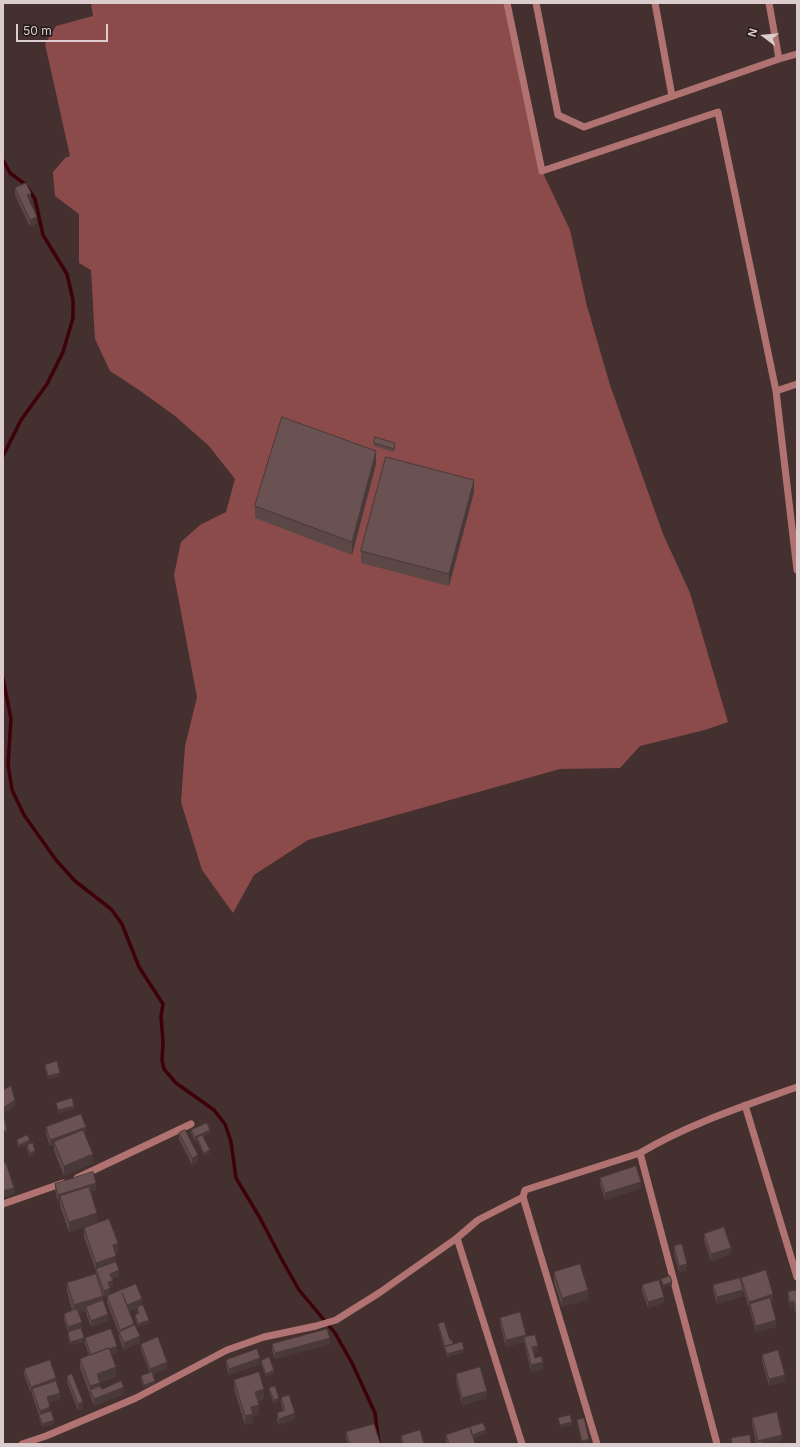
<!DOCTYPE html>
<html>
<head>
<meta charset="utf-8">
<style>
	body { margin:0 }
	#map { position:relative; width:800px; height:1447px; overflow:hidden; background:#44302f; font-family:Inter,sans-serif }
	canvas { display:block }
	.frame { position:absolute; inset:0; border:4px solid #dbcdcd; pointer-events:none }
	.north { position:absolute; left:744px; top:16px; width:40px; height:40px; -webkit-text-stroke:3px #241a1a; paint-order:stroke; rotate:286deg; font-size:11px; font-weight:700; line-height:16px; text-align:center; color:#dbcdcd }
	.north::after { content:''; display:block; margin:auto; width:14px; height:18px; background:#dbcdcd; clip-path:polygon(50% 0,100% 100%,50% 72%,0 100%) }
	.scale { position:absolute; left:16px; top:24px; width:92px; height:18px; box-sizing:border-box; border:2px solid #dbcdcd; border-top:0; padding-left:5px; font-size:12px; line-height:14px; white-space:nowrap; color:#dbcdcd; -webkit-text-stroke:3px #241a1a; paint-order:stroke }
</style>
</head>
<body>
<div id="map">
<canvas width="800" height="1447"></canvas>
<div class="frame"></div>
<div class="north">N</div>
<div class="scale">50 m</div>
</div>
<script>
const ctx = document.querySelector('canvas').getContext('2d');
ctx.lineJoin = 'round';
function fill(path, color) { ctx.fillStyle = color; ctx.fill(path, 'evenodd'); }
function strokePath(path, color, width, dash) { ctx.strokeStyle = color; ctx.lineWidth = width; ctx.lineCap = dash ? 'butt' : 'round'; ctx.setLineDash(dash || []); ctx.stroke(path); }
fill(new Path2D(`
	M 91,3 L 507,3 L 542,171 L 570,230 L 587,306 L 610,385 L 663,534 L 690,593 L 728,722 L 705,730 L 640,746 L 620,768 L 560,769 L 308,840 L 254,875 L 233,913 L 202,870 L 181,802 L 185,746 L 197,697 L 174,575 L 181,542 L 200,525 L 226,512 L 235,479 L 209,446 L 175,416 L 139,390 L 110,371 L 95,339 L 91,270 L 79,263 L 79,214 L 55,196 L 53,172 L 65,158 L 70,156 L 45,44 L 56,26 L 93,16 Z`), '#8b4b4a');
strokePath(new Path2D(`
	M 3,160 L 10,173 L 25,184 L 35,199 L 43,235 L 67,274 L 73,300 L 73,318 L 63,352 L 47,384 L 21,420 L 3,456
	M 3,678 L 11,719 L 8,764 L 12,790 L 24,815 L 56,860 L 75,881 L 111,909 L 122,924 L 139,967 L 163,1004 L 161,1016 L 163,1042 L 162,1060 L 164,1069 L 176,1083 L 214,1110 L 225,1124 L 231,1142 L 236,1178 L 260,1218 L 281,1258 L 299,1290 L 335,1333 L 352,1363 L 375,1413 L 379,1444`), '#3e0108', 3.5);
strokePath(new Path2D(`
	M 507,3 L 542,171 L 718,112 L 776,391 L 797,570
	M 536,3 L 558,115 L 584,127 L 779,59 L 797,54
	M 655,3 L 672,96
	M 769,3 L 779,59
	M 776,391 L 797,384
	M 745,1105 L 797,1277
	M 640,1153 L 717,1444
	M 77,1178 L 191,1124
	M 523,1197 L 597,1444
	M 3,1204 L 63,1183
	M 457,1238 L 522,1444
	M 22,1444 L 46,1436 L 136,1398 L 227,1350 L 264,1337 L 316,1326 L 336,1320 L 379,1293 L 457,1238 L 478,1220 L 523,1197 L 525,1190 L 640,1153 C 688,1124 744,1106 797,1087`), '#b07371', 7);
fill(new Path2D(`
	M 15,188 L 31,199 L 30,200 L 37,223 L 30,227 L 15,195 Z
	M 374,443 L 395,446 L 394,452 L 374,446 Z
	M 376,464 L 352,555 L 255,518 L 255,506 Z
	M 474,492 L 449,586 L 361,563 L 361,551 Z
	M 45,1065 L 60,1076 L 48,1079 L 45,1068 Z
	M 46,1127 L 86,1133 L 85,1133 L 93,1163 L 64,1176 L 54,1151 L 54,1145 L 50,1146 L 46,1134 Z
	M 191,1130 L 210,1133 L 203,1137 L 210,1153 L 204,1156 L 197,1140 L 195,1141 L 191,1133 Z
	M 179,1133 L 198,1162 L 192,1165 L 179,1139 Z
	M 17,1140 L 30,1144 L 19,1148 L 17,1143 Z
	M 27,1145 L 35,1154 L 30,1156 L 27,1149 Z
	M 600,1178 L 641,1188 L 605,1200 L 600,1184 Z
	M 55,1184 L 96,1190 L 91,1191 L 97,1222 L 69,1232 L 60,1206 L 60,1201 L 58,1202 L 55,1190 Z
	M 84,1228 L 118,1252 L 116,1253 L 116,1263 L 119,1276 L 112,1279 L 113,1287 L 110,1288 L 110,1295 L 104,1297 L 98,1281 L 108,1321 L 91,1327 L 86,1313 L 86,1311 L 79,1313 L 82,1328 L 79,1329 L 84,1342 L 70,1345 L 68,1335 L 68,1332 L 64,1320 L 64,1314 L 72,1310 L 67,1292 L 67,1283 L 96,1275 L 96,1271 L 84,1237 Z
	M 704,1234 L 731,1254 L 711,1261 L 704,1240 Z
	M 674,1246 L 687,1270 L 679,1272 L 674,1253 Z
	M 554,1272 L 588,1299 L 562,1307 L 554,1282 Z
	M 741,1278 L 773,1301 L 771,1301 L 776,1327 L 756,1332 L 750,1310 L 750,1308 L 749,1308 L 741,1284 Z
	M 136,1284 L 142,1305 L 149,1323 L 138,1327 L 135,1318 L 135,1315 L 138,1313 L 137,1311 L 137,1308 L 129,1311 L 140,1343 L 124,1350 L 119,1338 L 119,1334 L 107,1303 L 107,1296 Z
	M 642,1285 L 664,1303 L 648,1308 L 642,1291 Z
	M 713,1285 L 743,1296 L 717,1304 L 713,1291 Z
	M 797,1290 L 797,1318 L 794,1307 L 790,1308 L 788,1299 L 788,1292 Z
	M 500,1318 L 526,1337 L 538,1352 L 534,1353 L 535,1358 L 543,1369 L 531,1372 L 524,1342 L 506,1347 L 500,1324 Z
	M 438,1324 L 453,1345 L 464,1352 L 447,1357 L 438,1327 Z
	M 85,1338 L 117,1353 L 112,1355 L 116,1377 L 100,1382 L 100,1386 L 102,1389 L 124,1394 L 94,1406 L 80,1368 L 80,1359 L 89,1355 L 85,1344 Z
	M 141,1344 L 167,1369 L 153,1374 L 155,1384 L 144,1388 L 141,1380 L 141,1376 L 150,1373 L 141,1350 Z
	M 272,1344 L 330,1344 L 275,1359 L 272,1350 Z
	M 762,1355 L 785,1381 L 769,1386 L 762,1361 Z
	M 226,1360 L 260,1364 L 229,1375 L 226,1366 Z
	M 261,1361 L 274,1373 L 266,1377 L 261,1364 Z
	M 24,1369 L 56,1384 L 60,1399 L 49,1403 L 50,1412 L 54,1424 L 42,1427 L 39,1418 L 39,1415 L 32,1395 L 32,1393 L 31,1393 L 24,1375 Z
	M 456,1374 L 487,1398 L 462,1405 L 456,1380 Z
	M 67,1376 L 83,1409 L 78,1411 L 67,1382 Z
	M 234,1380 L 264,1399 L 258,1401 L 259,1414 L 253,1416 L 253,1423 L 245,1425 L 234,1389 Z
	M 269,1388 L 279,1401 L 274,1404 L 269,1391 Z
	M 281,1398 L 295,1419 L 279,1425 L 277,1420 L 277,1413 L 283,1411 L 281,1404 Z
	M 752,1418 L 782,1441 L 756,1443 L 752,1424 Z
	M 577,1420 L 589,1442 L 582,1444 L 577,1423 Z
	M 346,1432 L 380,1444 L 348,1444 L 346,1438 Z
	M 486,1433 L 473,1438 L 475,1444 L 447,1444 L 446,1441 L 446,1435 Z
	M 401,1436 L 424,1444 L 401,1443 Z`), '#5a4746');
fill(new Path2D(`
	M 31,193 L 31,199 L 27,201 L 27,195 Z
	M 37,217 L 37,223 L 30,227 L 30,220 Z
	M 376,451 L 376,464 L 352,555 L 352,542 Z
	M 474,480 L 474,492 L 449,586 L 449,574 Z
	M 60,1073 L 60,1076 L 48,1079 L 48,1076 Z
	M 15,1100 L 15,1106 L 3,1114 L 3,1108 Z
	M 74,1106 L 74,1109 L 58,1114 L 58,1110 Z
	M 86,1127 L 86,1133 L 55,1144 L 54,1142 L 54,1145 L 50,1146 L 50,1140 Z
	M 7,1130 L 7,1133 L 3,1134 L 3,1131 Z
	M 210,1130 L 210,1133 L 198,1139 L 197,1138 L 197,1140 L 195,1141 L 195,1137 Z
	M 30,1140 L 30,1144 L 19,1148 L 19,1145 Z
	M 210,1150 L 210,1153 L 204,1156 L 204,1153 Z
	M 35,1151 L 35,1154 L 30,1156 L 30,1153 Z
	M 93,1154 L 93,1163 L 64,1176 L 64,1166 Z
	M 198,1155 L 198,1162 L 192,1165 L 192,1158 Z
	M 641,1182 L 641,1188 L 605,1200 L 605,1193 Z
	M 96,1183 L 96,1190 L 62,1201 L 60,1196 L 60,1201 L 58,1202 L 58,1195 Z
	M 14,1188 L 14,1194 L 3,1198 L 3,1191 Z
	M 97,1213 L 97,1222 L 69,1232 L 69,1222 Z
	M 118,1243 L 118,1252 L 113,1254 L 113,1245 Z
	M 731,1248 L 731,1254 L 711,1261 L 711,1254 Z
	M 116,1256 L 116,1265 L 96,1270 L 96,1263 Z
	M 687,1264 L 687,1270 L 679,1272 L 679,1266 Z
	M 119,1270 L 119,1276 L 110,1280 L 110,1274 Z
	M 113,1281 L 113,1287 L 108,1289 L 108,1282 Z
	M 672,1282 L 672,1285 L 663,1288 L 663,1285 Z
	M 110,1288 L 110,1295 L 104,1297 L 104,1291 Z
	M 588,1290 L 588,1299 L 562,1307 L 562,1298 Z
	M 743,1290 L 743,1296 L 717,1304 L 717,1297 Z
	M 773,1294 L 773,1301 L 751,1307 L 750,1304 L 750,1308 L 749,1308 L 749,1302 Z
	M 103,1296 L 103,1306 L 86,1307 L 86,1311 L 74,1315 L 74,1305 Z
	M 664,1297 L 664,1303 L 648,1308 L 648,1302 Z
	M 142,1299 L 142,1306 L 127,1312 L 127,1305 Z
	M 794,1301 L 794,1307 L 790,1308 L 790,1302 Z
	M 108,1314 L 108,1321 L 91,1327 L 91,1321 Z
	M 149,1320 L 149,1323 L 138,1327 L 138,1324 Z
	M 776,1320 L 776,1327 L 756,1332 L 756,1326 Z
	M 82,1322 L 82,1328 L 68,1333 L 68,1327 Z
	M 134,1324 L 134,1331 L 120,1334 L 120,1330 Z
	M 526,1335 L 526,1342 L 524,1337 L 524,1342 L 506,1347 L 506,1340 Z
	M 140,1336 L 140,1343 L 124,1350 L 124,1343 Z
	M 84,1338 L 84,1342 L 70,1345 L 70,1342 Z
	M 330,1338 L 330,1344 L 275,1359 L 275,1353 Z
	M 453,1344 L 453,1347 L 445,1347 L 445,1349 L 445,1346 Z
	M 117,1346 L 117,1353 L 92,1362 L 92,1356 Z
	M 538,1346 L 538,1352 L 532,1354 L 532,1347 Z
	M 464,1349 L 464,1352 L 447,1357 L 447,1354 Z
	M 260,1358 L 260,1364 L 229,1375 L 229,1369 Z
	M 167,1362 L 167,1369 L 150,1375 L 150,1369 Z
	M 543,1362 L 543,1369 L 531,1372 L 531,1365 Z
	M 116,1367 L 116,1377 L 97,1383 L 97,1374 Z
	M 274,1370 L 274,1373 L 266,1377 L 266,1374 Z
	M 785,1375 L 785,1381 L 769,1386 L 769,1379 Z
	M 56,1378 L 56,1385 L 32,1389 L 32,1393 L 31,1393 L 31,1387 Z
	M 155,1381 L 155,1384 L 144,1388 L 144,1385 Z
	M 100,1383 L 100,1392 L 90,1390 L 90,1396 L 90,1386 Z
	M 124,1387 L 124,1394 L 94,1406 L 94,1399 Z
	M 264,1389 L 264,1399 L 255,1401 L 255,1392 Z
	M 487,1391 L 487,1398 L 462,1405 L 462,1398 Z
	M 60,1393 L 60,1399 L 47,1404 L 47,1397 Z
	M 279,1398 L 279,1401 L 274,1404 L 274,1400 Z
	M 83,1402 L 83,1409 L 78,1411 L 78,1404 Z
	M 259,1405 L 259,1414 L 253,1416 L 253,1423 L 245,1425 L 245,1416 L 251,1407 Z
	M 50,1407 L 50,1413 L 40,1417 L 40,1411 Z
	M 295,1413 L 295,1419 L 279,1425 L 279,1419 Z
	M 54,1420 L 54,1424 L 42,1427 L 42,1424 Z
	M 572,1422 L 572,1425 L 560,1428 L 560,1425 Z
	M 486,1430 L 486,1433 L 472,1438 L 472,1435 Z
	M 782,1435 L 782,1441 L 771,1444 L 758,1444 L 758,1441 Z
	M 589,1439 L 589,1442 L 582,1444 L 582,1441 Z`), '#4a3939');
const building = new Path2D(`
	M 26,183 L 31,193 L 27,195 L 37,217 L 30,220 L 15,188 Z
	M 282,417 L 376,451 L 352,542 L 255,506 Z
	M 375,437 L 395,443 L 394,449 L 374,443 Z
	M 386,457 L 474,480 L 449,574 L 361,551 Z
	M 57,1061 L 60,1073 L 48,1076 L 45,1065 Z
	M 11,1086 L 15,1100 L 3,1108 L 3,1090 Z
	M 72,1098 L 74,1106 L 58,1110 L 56,1103 Z
	M 81,1114 L 86,1127 L 50,1140 L 46,1127 Z
	M 3,1117 L 4,1117 L 7,1130 L 3,1131 Z
	M 207,1123 L 210,1130 L 195,1137 L 191,1130 Z
	M 83,1130 L 93,1154 L 64,1166 L 54,1142 Z
	M 185,1130 L 198,1155 L 192,1158 L 179,1133 Z
	M 27,1135 L 30,1140 L 19,1145 L 17,1140 Z
	M 202,1135 L 210,1150 L 204,1153 L 197,1138 Z
	M 33,1143 L 35,1151 L 30,1153 L 27,1145 Z
	M 6,1163 L 14,1188 L 3,1191 L 3,1164 Z
	M 636,1166 L 641,1182 L 605,1193 L 600,1178 Z
	M 93,1172 L 96,1183 L 58,1195 L 55,1184 Z
	M 89,1187 L 97,1213 L 69,1222 L 60,1196 Z
	M 109,1219 L 118,1243 L 113,1245 L 116,1256 L 96,1263 L 84,1228 Z
	M 724,1227 L 731,1248 L 711,1254 L 704,1234 Z
	M 682,1244 L 687,1264 L 679,1266 L 674,1246 Z
	M 116,1262 L 119,1270 L 110,1274 L 113,1281 L 108,1282 L 110,1288 L 104,1291 L 96,1269 Z
	M 580,1264 L 588,1290 L 562,1298 L 554,1272 Z
	M 766,1270 L 773,1294 L 749,1302 L 741,1278 Z
	M 96,1274 L 103,1296 L 74,1305 L 67,1283 Z
	M 670,1276 L 672,1282 L 663,1285 L 661,1279 Z
	M 740,1278 L 743,1290 L 717,1297 L 713,1285 Z
	M 659,1280 L 664,1297 L 648,1302 L 642,1285 Z
	M 136,1284 L 142,1299 L 127,1305 L 122,1293 L 134,1324 L 120,1330 L 107,1296 Z
	M 797,1290 L 797,1312 L 794,1301 L 790,1302 L 788,1292 Z
	M 770,1298 L 776,1320 L 756,1326 L 750,1304 Z
	M 103,1300 L 108,1314 L 91,1321 L 86,1307 Z
	M 143,1305 L 149,1320 L 138,1324 L 135,1315 L 139,1313 L 137,1307 Z
	M 77,1309 L 82,1322 L 68,1327 L 64,1314 Z
	M 520,1312 L 526,1335 L 506,1340 L 500,1318 Z
	M 444,1322 L 450,1340 L 452,1340 L 453,1344 L 445,1346 L 438,1324 Z
	M 135,1325 L 140,1336 L 124,1343 L 119,1332 Z
	M 81,1328 L 84,1338 L 70,1342 L 68,1332 Z
	M 111,1329 L 117,1346 L 110,1349 L 109,1348 L 91,1355 L 85,1338 Z
	M 327,1329 L 330,1338 L 275,1353 L 272,1344 Z
	M 535,1335 L 538,1346 L 532,1347 L 535,1358 L 541,1356 L 543,1362 L 531,1365 L 524,1337 Z
	M 158,1337 L 167,1362 L 150,1369 L 141,1344 Z
	M 462,1342 L 464,1349 L 447,1354 L 445,1347 Z
	M 109,1348 L 116,1367 L 97,1374 L 100,1383 L 90,1386 L 80,1359 Z
	M 257,1349 L 260,1358 L 229,1369 L 226,1360 Z
	M 778,1350 L 785,1375 L 769,1379 L 762,1355 Z
	M 269,1357 L 274,1370 L 266,1374 L 261,1361 Z
	M 50,1360 L 56,1378 L 31,1387 L 24,1369 Z
	M 480,1367 L 487,1391 L 462,1398 L 456,1374 Z
	M 152,1372 L 155,1381 L 144,1385 L 141,1376 Z
	M 259,1372 L 264,1389 L 255,1392 L 259,1405 L 251,1407 L 253,1414 L 245,1416 L 234,1380 Z
	M 72,1374 L 83,1402 L 78,1404 L 67,1376 Z
	M 56,1381 L 60,1393 L 47,1397 L 50,1407 L 40,1411 L 32,1389 Z
	M 121,1381 L 124,1387 L 94,1399 L 90,1390 L 100,1386 L 102,1389 Z
	M 275,1386 L 279,1398 L 274,1400 L 269,1388 Z
	M 289,1395 L 295,1413 L 279,1419 L 277,1413 L 285,1410 L 281,1398 Z
	M 51,1411 L 54,1420 L 42,1424 L 39,1415 Z
	M 777,1412 L 782,1435 L 758,1441 L 752,1418 Z
	M 570,1415 L 572,1422 L 560,1425 L 558,1418 Z
	M 584,1418 L 589,1439 L 582,1441 L 577,1420 Z
	M 483,1423 L 486,1430 L 472,1435 L 470,1427 Z
	M 374,1424 L 380,1443 L 377,1444 L 350,1444 L 346,1432 Z
	M 470,1427 L 475,1444 L 449,1444 L 446,1435 Z
	M 420,1430 L 424,1444 L 400,1444 L 403,1442 L 401,1436 Z
	M 750,1435 L 751,1444 L 732,1444 L 731,1438 Z
	M 762,1441 L 762,1444 L 752,1444 Z`);
fill(building, '#695251');
strokePath(building, '#4a3939', 1);
</script>
</body>
</html>
